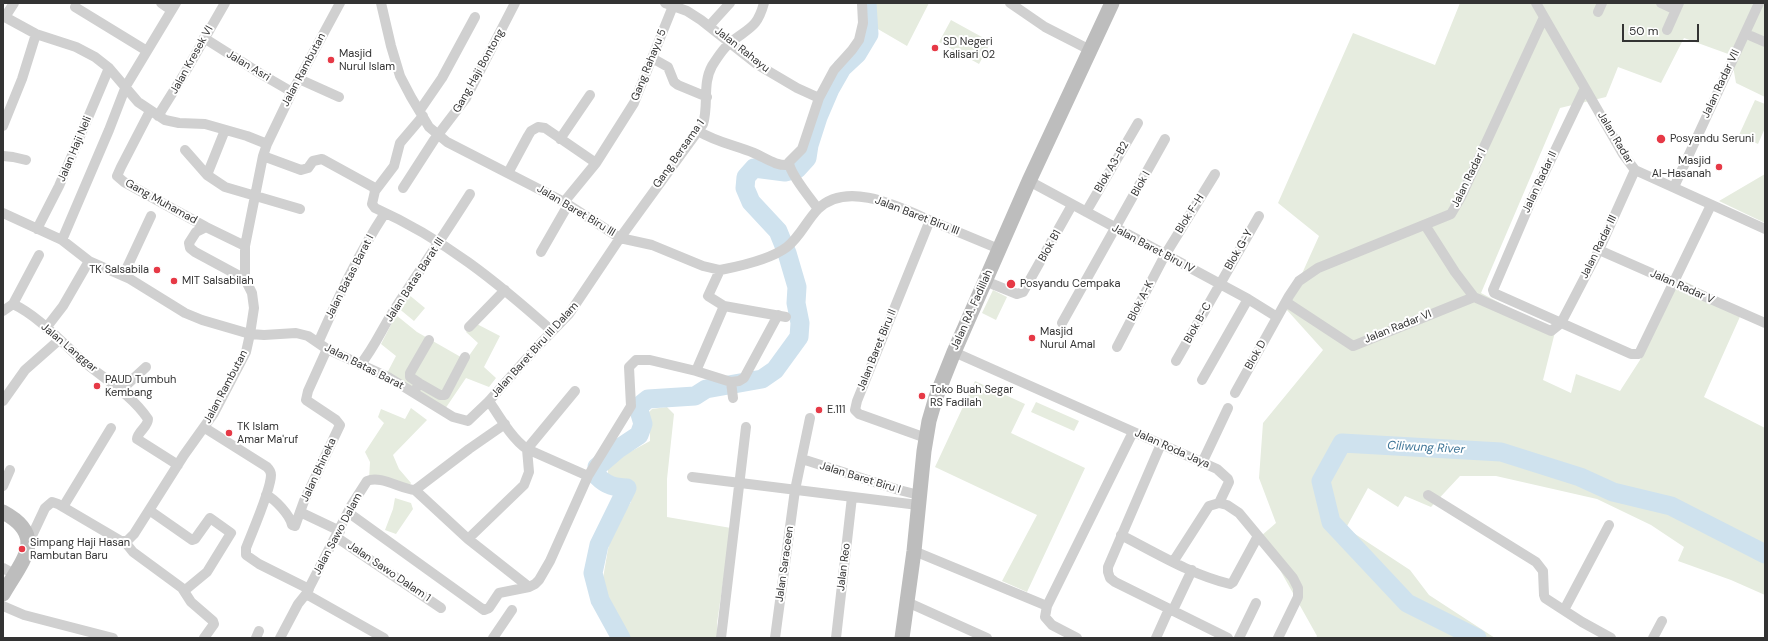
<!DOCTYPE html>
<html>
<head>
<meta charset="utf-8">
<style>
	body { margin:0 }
	#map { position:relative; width:1768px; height:641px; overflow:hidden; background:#fff; font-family:"DM Sans",sans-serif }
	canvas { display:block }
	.frame { position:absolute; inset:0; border:4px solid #333; pointer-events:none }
	.scale { position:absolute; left:1622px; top:24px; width:77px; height:18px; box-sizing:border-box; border:2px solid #333; border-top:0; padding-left:5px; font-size:12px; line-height:14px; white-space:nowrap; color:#333; -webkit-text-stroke:3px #fff; paint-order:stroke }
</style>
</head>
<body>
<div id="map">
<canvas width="1768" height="641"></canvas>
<div class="frame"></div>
<div class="scale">50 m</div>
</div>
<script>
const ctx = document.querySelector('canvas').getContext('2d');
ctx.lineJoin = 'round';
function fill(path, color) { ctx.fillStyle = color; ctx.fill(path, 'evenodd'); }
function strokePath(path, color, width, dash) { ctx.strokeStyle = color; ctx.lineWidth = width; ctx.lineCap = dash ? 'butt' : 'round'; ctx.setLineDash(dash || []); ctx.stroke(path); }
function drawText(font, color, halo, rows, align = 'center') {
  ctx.font = font + ' "DM Sans",sans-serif'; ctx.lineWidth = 4; ctx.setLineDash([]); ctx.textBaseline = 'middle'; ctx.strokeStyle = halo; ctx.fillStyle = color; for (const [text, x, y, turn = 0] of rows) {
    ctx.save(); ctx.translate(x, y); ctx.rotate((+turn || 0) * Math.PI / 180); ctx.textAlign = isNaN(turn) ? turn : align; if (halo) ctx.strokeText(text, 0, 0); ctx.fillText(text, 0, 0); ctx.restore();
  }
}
fill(new Path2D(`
	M 868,3 L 929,3 L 907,46 L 871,25 Z
	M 1460,3 L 1765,3 L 1765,97 L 1736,83 L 1731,55 L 1684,38 L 1661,83 L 1618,67 L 1606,97 L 1560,108 L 1481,293 L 1555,332 L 1543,380 L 1571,393 L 1576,374 L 1620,391 L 1640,360 L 1680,279 L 1743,310 L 1704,397 L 1765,428 L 1765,595 L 1731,580 L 1678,561 L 1684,547 L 1651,525 L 1597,499 L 1496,476 L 1460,476 L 1431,507 L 1405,496 L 1398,507 L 1368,488 L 1346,528 L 1410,570 L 1429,595 L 1495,638 L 1316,638 L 1317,636 L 1261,536 L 1276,523 L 1259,478 L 1263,423 L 1323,350 L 1286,309 L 1319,236 L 1278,203 L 1353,33 L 1435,65 Z
	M 951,20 L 991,42 L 979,64 L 939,42 Z
	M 1755,100 L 1765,104 L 1765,128 L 1758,144 L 1739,135 Z
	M 1765,174 L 1765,223 L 1719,201 Z
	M 993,290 L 1007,297 L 996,320 L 982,313 Z
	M 408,294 L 425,308 L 414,321 L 397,307 Z
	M 396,315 L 417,332 L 466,360 L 478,343 L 466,332 L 473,322 L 500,336 L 484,367 L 496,378 L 489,387 L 466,378 L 445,409 L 385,377 L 396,356 L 381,344 Z
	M 975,381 L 1025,404 L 1011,433 L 1085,468 L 1027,592 L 1002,581 L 1037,515 L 935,467 Z
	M 1036,402 L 1079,421 L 1074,431 L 1031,412 Z
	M 667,407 L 674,414 L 667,479 L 667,517 L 731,528 L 717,623 L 717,638 L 629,638 L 610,602 L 602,584 L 608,549 L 614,528 L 631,502 L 631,488 L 619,487 L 608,478 L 608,468 L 617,459 L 650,441 L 650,430 L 645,416 L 652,409 Z
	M 411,408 L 427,420 L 393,455 L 399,469 L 411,483 L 407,490 L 369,480 L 370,462 L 365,452 L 384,423 L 378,417 L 381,409 L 405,419 Z
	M 395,498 L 411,503 L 413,509 L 396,534 L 385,530 L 393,509 Z`), '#e6ecdf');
strokePath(new Path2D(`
	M 621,638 L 600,600 L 593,573 L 599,545 L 627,488 C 614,487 607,486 597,476 L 597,467 L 618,449 L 639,435 L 643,424 L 638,407 L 648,399 L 695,396 L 706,389 L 762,379 L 775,370 L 799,337 L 800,323 L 796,303 L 797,287 L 787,253 L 778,231 L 751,202 L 745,188 L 746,177 L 754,168 L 785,172 L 797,169 L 807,158 L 809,145 L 818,117 L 830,89 L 842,68 L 857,54 L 869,34 L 867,3
	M 1477,638 L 1407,603 L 1331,522 L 1321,481 L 1342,443 L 1501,452 L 1580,477 L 1613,492 L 1671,506 L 1765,554`), '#cfe2ee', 19);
strokePath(new Path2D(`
	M 161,3 L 171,10
	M 381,3 L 391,46 L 400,76 L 411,97 L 429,127 L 447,142 L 564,202 L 620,238 L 652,245 L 703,266 L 720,270 L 725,269 C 745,265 771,259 787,247 C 800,237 807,220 818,209 C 848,179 903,209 934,222 C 956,231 977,240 999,249
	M 665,3 L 687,11 L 701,20 L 758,65 L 797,88 L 819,98
	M 1010,3 L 1045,27 L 1090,50
	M 1536,3 L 1623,154 L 1635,170 L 1765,229
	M 1661,3 L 1676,10
	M 75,7 L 147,51
	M 1598,12 L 1602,3
	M 3,16 L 36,34 L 76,47 L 95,57 L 109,68 L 138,102 L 165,120 L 179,123 L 205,124 L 247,136 L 267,144
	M 5,17 L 14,3
	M 710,25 L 730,3
	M 1667,30 L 1679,3
	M 1751,36 L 1765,42
	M 204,38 L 261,74 L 292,92
	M 652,58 L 668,67 L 674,82 L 678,85 L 707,97
	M 299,79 L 339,97
	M 1585,88 L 1531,201 L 1493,290 L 1494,293 L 1631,354 L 1639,354 L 1711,205
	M 420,110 L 442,78 L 475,17
	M 150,111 L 121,167 L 117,176 L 124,182 L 206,227
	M 158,116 L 183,76 L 225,3
	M 3,126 L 22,79 L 36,34
	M 698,131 C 716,142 734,145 754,153 C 766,158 775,166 789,165
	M 560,139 L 590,95
	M 185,150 L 207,175 L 225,187 L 300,209
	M 3,156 L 13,157 L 26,160
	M 263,156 L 301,170 L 308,168 L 313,161 L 322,159 L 373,187 L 375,191 L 372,204 L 375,208 C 444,239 496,281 552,331
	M 508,173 L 528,136 L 531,131 L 538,127 L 545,128 L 596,163
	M 207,175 L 225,130
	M 1029,181 L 1248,299 L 1277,317
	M 1674,187 L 1759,3
	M 403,188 L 434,140 L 466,98 L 515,3
	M 375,191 L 394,166 L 400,143 L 423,116
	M 564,202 L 596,163 L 634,103 L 673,6
	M 818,209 C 811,199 789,173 789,162 L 802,149 L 819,98 L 834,70 L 852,50 L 859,40 L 863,23 L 862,3
	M 1086,212 L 1138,123
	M 3,213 L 62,240 L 89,261 L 130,279 L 185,313 L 202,320 L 250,334 L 264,335 L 296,333 L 308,336 L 327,349 L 388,377 L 453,417 L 468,421 L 489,401 L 536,348 L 569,314 L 620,238 L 703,124 C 709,105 702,84 712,66 C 717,58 724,47 731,42 C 750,27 757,28 764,3
	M 1425,225 L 1455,272 L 1474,297 L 1551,331 L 1561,323 L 1599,250 L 1635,170
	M 37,229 L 59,186 L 109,68
	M 62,240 L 109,130 L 126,86 L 176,3
	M 245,246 L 206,227 L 196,232 L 189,243 L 190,248 L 195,252 L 245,279
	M 1599,250 L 1765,323
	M 541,252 L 568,205
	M 123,276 L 151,216
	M 985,281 L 1017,294 L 1023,292 L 1072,205
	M 1286,302 L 1353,346 L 1474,297
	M 13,304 L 39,255
	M 724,306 L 786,317
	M 3,311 L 13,304 C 40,317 62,343 84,362 C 106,380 132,395 148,419 C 148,427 138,431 137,439 L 178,465
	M 1062,323 L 1165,139
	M 469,327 L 505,290
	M 46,328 L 63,306 L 89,261
	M 318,343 C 338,298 358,254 385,213
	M 1117,347 L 1165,255 L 1215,174
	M 954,352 L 1217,469 L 1228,479 L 1229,482 L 1219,503 L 1227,505 L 1239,513 L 1293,578 L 1298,588 L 1298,597 L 1278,638
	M 1176,361 L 1259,216
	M 360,365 C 375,347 383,326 396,307 C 420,270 446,232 470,194
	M 696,371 L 724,306 L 708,296 L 720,270
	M 1202,380 L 1248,299
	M 731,382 L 733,398
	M 419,383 L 440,395 L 445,395 L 465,357
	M 417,387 L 419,383 L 410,377 L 410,373 L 429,340
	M 121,390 L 146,367
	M 575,391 L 527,449 L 588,476
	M 1235,393 L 1289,296 L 1299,281 L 1318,268 L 1451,214 L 1461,197 L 1544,17
	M 3,401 L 25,370 L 59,340
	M 205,428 L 267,467 C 269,469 271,471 271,475 C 271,490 252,532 246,548 L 246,555 L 259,564 L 309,589
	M 926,438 L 859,414 L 855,410 L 857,401 L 930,220
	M 1161,444 L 1108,567 L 1108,572 L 1110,578 L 1115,582 L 1228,638
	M 802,459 L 899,490 L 919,495
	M 1202,463 L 1228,408
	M 692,477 L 918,505
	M 3,486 L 10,470
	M 415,490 L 468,539 L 524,485 L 529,472 L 527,449 C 512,439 499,416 489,401
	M 415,490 L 469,449 L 505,424
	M 266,495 C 275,499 290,515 292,525 L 295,526 L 304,501 L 340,425 L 336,420 L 306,400 L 308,391 L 327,349
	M 1428,495 L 1536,562 L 1543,571 L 1544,595 L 1545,598 L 1582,622 L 1611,638
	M 63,507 L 111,428
	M 149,510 L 192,540 L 195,539 L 210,518 L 231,533 L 207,572 L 184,591
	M 300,512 L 340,531
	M 349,513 L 481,608 L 484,610 L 489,608 L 499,593 L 529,587 L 535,584 L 539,580 L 550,561 L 588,476 L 631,406 L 629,367 L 636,360 L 650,360 L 696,371 L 731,382 L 739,381 L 744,378 L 778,315
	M 1121,535 C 1156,553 1192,575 1230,584 L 1233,582 L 1258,536
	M 336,537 L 441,608
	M 468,539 L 529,587
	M 29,542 L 45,508 L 52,502 L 58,504 L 121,541 L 127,541 L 134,534 L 184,455 L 214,413 L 246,352 L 250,334 L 254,308 L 252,293 L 245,279 L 245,246 L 263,156 L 267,144 L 292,92 L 340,3
	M 125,542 L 133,552 L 182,588 L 191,602 L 213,621 L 214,624 L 204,638
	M 914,551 L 1047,606
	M 1173,562 L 1209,506 L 1219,503
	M 3,568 L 14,574
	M 306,594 L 351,506 L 367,481 C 381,475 400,489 415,490
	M 907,602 L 987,638
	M 3,606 L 24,615 L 113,638
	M 1173,610 L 1192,570
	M 1564,610 L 1609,525
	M 256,638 L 259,631
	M 280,638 L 298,604 L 306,594 L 384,638
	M 493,638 L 512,610
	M 721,638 L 746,427
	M 775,638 L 795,490 L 810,418
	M 836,638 L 852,497
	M 1077,638 L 1052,625 L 1045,617 L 1047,606 L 1133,432
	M 1156,638 L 1169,609
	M 1239,638 L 1256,603
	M 1653,638 L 1662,621`), '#d0d0d0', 10);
strokePath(new Path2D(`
	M 3,512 C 48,536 22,561 3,594
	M 902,638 L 914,551 L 924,451 L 929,421 L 936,397 L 954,352 L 1029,181 L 1112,3`), '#bdbdbd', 15);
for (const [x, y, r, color] of [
	[935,48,4,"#e63946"],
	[331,60,4,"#e63946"],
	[1661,139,5,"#e63946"],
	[1719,167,4,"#e63946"],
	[157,270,4,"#e63946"],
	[174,281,4,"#e63946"],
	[1011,284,5,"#e63946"],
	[1032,338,4,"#e63946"],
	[97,386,4,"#e63946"],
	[922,396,4,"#e63946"],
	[819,410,4,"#e63946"],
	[229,433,4,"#e63946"],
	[22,549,4,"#e63946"]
]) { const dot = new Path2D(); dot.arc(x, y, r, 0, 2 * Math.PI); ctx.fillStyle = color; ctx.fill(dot); strokePath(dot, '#fff', 1.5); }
drawText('11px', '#333', '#fff', [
	["SD Negeri",943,42],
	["Kalisari 02",943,55],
	["Masjid",339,54],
	["Nurul Islam",339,67],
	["Posyandu Seruni",1670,139],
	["Masjid",1711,161,"right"],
	["Al-Hasanah",1711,174,"right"],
	["TK Salsabila",149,270,"right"],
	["MIT Salsabilah",182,281],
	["Posyandu Cempaka",1020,284],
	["Masjid",1040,332],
	["Nurul Amal",1040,345],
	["PAUD Tumbuh",105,380],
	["Kembang",105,393],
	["Toko Buah Segar",930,390],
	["RS Fadilah",930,403],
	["E.111",827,410],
	["TK Islam",237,427],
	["Amar Ma'ruf",237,440],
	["Simpang Haji Hasan",30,543],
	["Rambutan Baru",30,556]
], 'left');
drawText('11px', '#333', '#fff', [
	["Jalan Rahayu",742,50,38],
	["Jalan Kresek VI",192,60,-61],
	["Gang Rahayu 5",649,65,-68],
	["Jalan Asri",248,66,31],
	["Jalan Rambutan",304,70,-62],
	["Gang Haji Bontong",479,71,-61],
	["Jalan Radar VII",1721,84,-65],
	["Jalan Radar",1615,138,59],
	["Jalan Haji Neli",75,149,-67],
	["Gang Bersama 1",679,154,-55],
	["Blok A3-B2",1112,167,-60],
	["Jalan Radar I",1469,178,-64],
	["Jalan Radar II",1540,182,-65],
	["Blok I",1141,184,-61],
	["Gang Muhamad",161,202,29],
	["Jalan Baret Biru III",576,211,31],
	["Blok F-H",1190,214,-58],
	["Jalan Baret Biru III",917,216,21],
	["Blok B1",1050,246,-61],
	["Jalan Radar III",1599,247,-64],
	["Jalan Baret Biru IV",1153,249,28],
	["Blok G-Y",1239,250,-60],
	["Jalan Batas Barat I",350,277,-63],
	["Jalan Batas Barat III",415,280,-57],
	["Jalan Radar V",1682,287,24],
	["Blok A-K",1141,301,-63],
	["Jalan RA. Fadillah",972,310,-66],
	["Blok B-C",1198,323,-61],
	["Jalan Radar VI",1398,327,-22],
	["Jalan Langgar",69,348,40],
	["Jalan Baret Biru III Dalam",535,350,-48],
	["Jalan Baret Biru II",877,350,-68],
	["Blok D",1256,355,-61],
	["Jalan Batas Barat",364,367,27],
	["Jalan Rambutan",226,387,-62],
	["Jalan Roda Jaya",1172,449,24],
	["Jalan Bhineka",319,470,-65],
	["Jalan Baret Biru I",860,478,17],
	["Jalan Sawo Dalam",338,534,-62],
	["Jalan Saraceen",785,564,-82],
	["Jalan Reo",844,567,-83],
	["Jalan Sawo Dalam 1",389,572,34]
]);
drawText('italic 12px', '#3f7597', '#fff', [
	["Ciliwung River",1426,448,3]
]);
</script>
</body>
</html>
